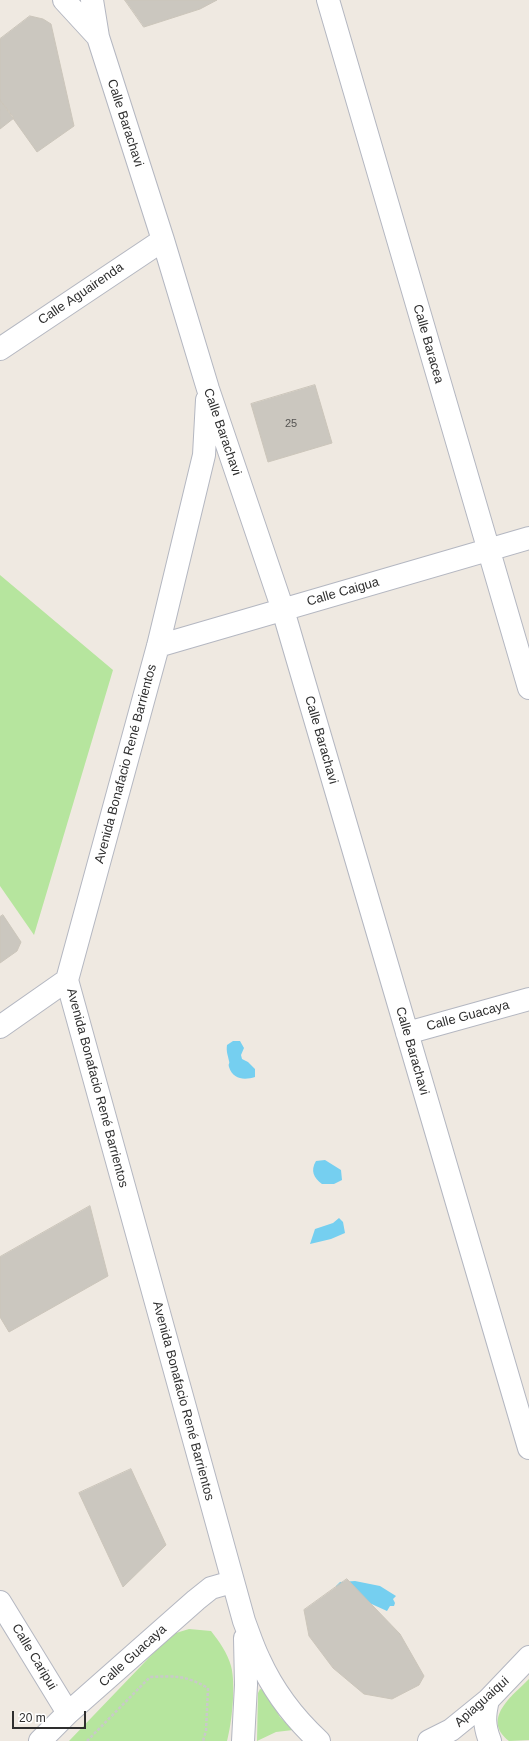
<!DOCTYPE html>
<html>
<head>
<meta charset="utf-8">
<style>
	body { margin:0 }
	#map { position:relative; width:529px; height:1741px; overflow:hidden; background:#efe9e1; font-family:Arial,sans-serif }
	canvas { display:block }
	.scale { position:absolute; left:12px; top:1711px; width:74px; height:18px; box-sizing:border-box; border:2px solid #2e2e2e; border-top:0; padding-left:5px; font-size:12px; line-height:14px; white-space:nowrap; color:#2e2e2e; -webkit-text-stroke:3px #fff; paint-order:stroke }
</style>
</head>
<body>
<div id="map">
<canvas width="529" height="1741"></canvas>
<div class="scale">20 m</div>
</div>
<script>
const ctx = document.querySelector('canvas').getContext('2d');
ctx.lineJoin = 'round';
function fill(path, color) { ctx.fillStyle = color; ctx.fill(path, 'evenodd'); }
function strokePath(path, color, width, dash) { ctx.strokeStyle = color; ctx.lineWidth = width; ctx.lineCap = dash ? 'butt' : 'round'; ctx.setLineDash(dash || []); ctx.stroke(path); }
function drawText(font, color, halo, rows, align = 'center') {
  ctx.font = font + ' Arial,sans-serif'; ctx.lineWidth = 3; ctx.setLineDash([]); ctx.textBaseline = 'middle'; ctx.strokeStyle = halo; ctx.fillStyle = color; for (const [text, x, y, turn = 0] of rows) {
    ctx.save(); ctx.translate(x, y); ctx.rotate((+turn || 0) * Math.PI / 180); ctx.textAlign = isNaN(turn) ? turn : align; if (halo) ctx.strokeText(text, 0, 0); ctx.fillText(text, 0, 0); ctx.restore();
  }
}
fill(new Path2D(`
	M 0,575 L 113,670 L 34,935 L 0,886 Z
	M 189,1629 L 211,1631 C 219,1641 228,1654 231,1666 C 236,1684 232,1723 227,1741 L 69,1741 L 165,1641 L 176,1633 Z
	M 529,1679 L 529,1740 L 509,1741 C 481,1719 512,1696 529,1679 Z
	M 260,1689 L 264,1690 L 280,1717 L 293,1730 L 276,1732 L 257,1741 L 258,1693 Z`), '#b6e59e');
fill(new Path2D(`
	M 233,1041 L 240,1041 L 244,1048 L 241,1055 L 242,1059 L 248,1062 L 255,1069 L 255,1077 C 245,1080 233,1080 229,1067 C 228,1063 230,1064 229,1061 C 228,1055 226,1052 227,1045 Z
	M 325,1160 L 341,1170 L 342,1180 L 334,1184 L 322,1184 C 314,1178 310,1171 316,1161 Z
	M 339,1218 L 343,1222 L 345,1233 L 331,1239 L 310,1244 L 315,1229 L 333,1223 Z
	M 355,1581 L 380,1586 L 396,1596 L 393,1599 L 395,1603 L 394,1606 L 390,1606 L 387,1611 L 365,1601 L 340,1601 L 336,1586 L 340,1582 Z`), '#75cff0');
const building = new Path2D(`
	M 125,0 L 217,0 L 200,9 L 144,27 Z
	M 30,16 L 43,19 L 51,24 L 74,126 L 37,152 L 0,100 L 0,39 Z
	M 0,100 L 14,118 L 0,129 Z
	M 315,385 L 332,443 L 268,462 L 251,404 Z
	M 3,915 L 21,942 L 17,951 L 0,963 L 0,917 Z
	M 90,1206 L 108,1276 L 9,1332 L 0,1317 L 0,1257 Z
	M 131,1469 L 166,1545 L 123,1587 L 79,1493 Z
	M 347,1579 L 400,1634 L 424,1676 L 419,1685 L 392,1699 L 364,1694 L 333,1668 L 309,1636 L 304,1610 Z`);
fill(building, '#cbc7bf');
strokePath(building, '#cbc5ba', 1);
const minor = new Path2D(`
	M 64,0 L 98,37
	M 92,0 L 98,37 L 163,240 L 208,389 L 283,610 L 529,1448
	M 328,0 L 529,688
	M 0,349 L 163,240
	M 207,400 L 204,455 L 158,646 L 67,980 L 244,1621 C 249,1634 253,1647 259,1659 C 273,1690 294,1718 319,1741
	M 158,646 L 529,538
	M 0,1027 L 67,980
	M 407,1033 L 529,999
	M 0,1602 L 68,1713
	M 488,1700 C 484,1716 484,1726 490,1741
	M 40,1741 L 68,1713 L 196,1600 L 211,1588 L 232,1582
	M 243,1741 L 246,1685 L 245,1638
	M 429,1741 L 451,1730 L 488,1700 L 529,1657`);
strokePath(minor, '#b4b7c1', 24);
strokePath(new Path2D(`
	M 87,1741 L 150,1677 C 177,1676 184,1675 208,1688 L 206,1731 L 203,1741`), '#c9c9c9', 2.5, [3, 2]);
strokePath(minor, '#fff', 22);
drawText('11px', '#555452', null, [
	["25",291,424]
]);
drawText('13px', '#2e2e2e', '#fff', [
	["Calle Barachavi",125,123,72],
	["Calle Aguairenda",81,294,-34],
	["Calle Baracea",428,344,74],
	["Calle Barachavi",222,432,71],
	["Calle Caigua",343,592,-16],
	["Calle Barachavi",321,740,74],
	["Avenida Bonafacio René Barrientos",126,764,-75],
	["Calle Guacaya",468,1016,-15],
	["Calle Barachavi",412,1051,74],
	["Avenida Bonafacio René Barrientos",97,1088,75],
	["Avenida Bonafacio René Barrientos",183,1401,75],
	["Calle Guacaya",133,1656,-42],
	["Calle Caripui",34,1657,59],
	["Apiaguaiqui",482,1702,-42]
]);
</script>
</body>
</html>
